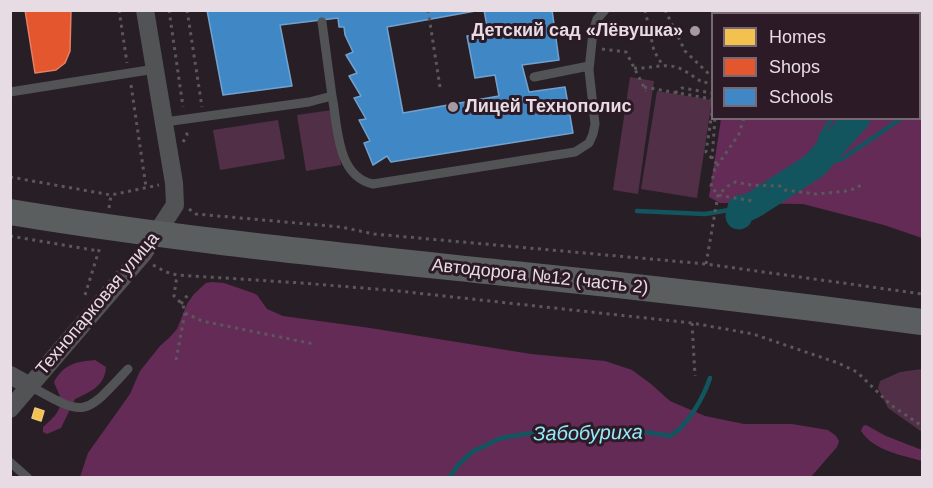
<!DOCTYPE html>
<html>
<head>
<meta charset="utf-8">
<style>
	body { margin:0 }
	#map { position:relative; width:933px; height:488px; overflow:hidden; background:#281f26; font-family:Arial,sans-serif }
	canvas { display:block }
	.frame { position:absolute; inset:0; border:12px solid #e8dce4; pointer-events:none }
	.legend { position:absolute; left:711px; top:12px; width:210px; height:108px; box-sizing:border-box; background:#2c1b27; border:2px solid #776873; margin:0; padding:8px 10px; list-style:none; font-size:18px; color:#e8dce4 }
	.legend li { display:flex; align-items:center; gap:12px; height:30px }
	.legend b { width:30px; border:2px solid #776873 }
</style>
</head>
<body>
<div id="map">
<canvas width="933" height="488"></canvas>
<div class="frame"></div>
<ul class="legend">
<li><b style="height:16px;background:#f2c14e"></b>Homes</li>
<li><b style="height:16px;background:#e4572e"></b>Shops</li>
<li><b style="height:16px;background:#3f88c5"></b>Schools</li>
</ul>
</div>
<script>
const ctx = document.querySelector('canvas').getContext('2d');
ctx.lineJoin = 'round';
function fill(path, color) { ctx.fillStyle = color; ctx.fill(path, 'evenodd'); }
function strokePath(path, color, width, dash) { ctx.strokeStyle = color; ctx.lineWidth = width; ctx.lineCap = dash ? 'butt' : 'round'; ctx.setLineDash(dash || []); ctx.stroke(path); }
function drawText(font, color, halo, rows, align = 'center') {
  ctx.font = font + ' Arial,sans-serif'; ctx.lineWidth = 6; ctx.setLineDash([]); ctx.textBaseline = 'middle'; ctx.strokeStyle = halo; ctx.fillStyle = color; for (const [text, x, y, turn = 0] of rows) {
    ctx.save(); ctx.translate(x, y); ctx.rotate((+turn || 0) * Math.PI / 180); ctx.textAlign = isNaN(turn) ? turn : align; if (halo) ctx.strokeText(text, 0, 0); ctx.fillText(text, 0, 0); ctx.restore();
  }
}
fill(new Path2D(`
	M 630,77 L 654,81 L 638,194 L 613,190 Z
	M 657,91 L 712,100 L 697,198 L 641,189 Z
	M 332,110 L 341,165 L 306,171 L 297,115 Z
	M 278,120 L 285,159 L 220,170 L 213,130 Z
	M 922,369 L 922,432 L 888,408 L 878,388 L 880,381 L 900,372 Z`), '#512f47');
fill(new Path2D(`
	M 922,17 L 922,238 L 884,225 L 803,204 L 720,203 L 709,197 L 721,119 L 920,118 L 920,21 Z
	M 212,282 L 224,283 L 253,293 L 257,295 L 267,309 L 283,316 L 370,328 L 531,354 L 605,361 L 632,370 L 651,384 L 670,401 L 705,416 L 744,424 L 792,424 L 828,430 L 836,436 L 839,441 L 837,447 L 810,478 L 80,477 L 88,453 L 130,394 L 140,371 L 160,346 L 169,338 L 177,329 L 187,304 L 194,294 L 206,283 Z
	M 95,360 L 106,367 C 105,386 90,392 75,399 L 61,428 L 47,434 L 43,432 L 43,427 C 51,420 63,411 60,397 C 59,392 56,388 54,382 C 64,364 75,362 95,360 Z
	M 866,425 L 886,436 L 922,450 L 922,461 C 902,455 874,451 861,431 L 863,426 Z`), '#652b57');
const homes = new Path2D(`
	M 35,408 L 44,411 L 41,421 L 32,418 Z`);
fill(homes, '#f2c14e');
strokePath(homes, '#efc97b', 1.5);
const shops = new Path2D(`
	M 25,10 L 71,10 L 70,51 L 65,63 L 56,70 L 35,73 Z`);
fill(shops, '#e4572e');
strokePath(shops, '#e57f65', 1.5);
const schools = new Path2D(`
	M 207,10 L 481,10 L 387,27 L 403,113 L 499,96 L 495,75 L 475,78 L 467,36 L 488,32 L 484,10 L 552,10 L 559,60 L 522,65 L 529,92 L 565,87 L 573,133 L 391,162 L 387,156 L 373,165 L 364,143 L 370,141 L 359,120 L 366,119 L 354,98 L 361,96 L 349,76 L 357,73 L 346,55 L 353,52 L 345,35 L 344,27 L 339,27 L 338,18 L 280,25 L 292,86 L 223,95 Z`);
fill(schools, '#3f88c5');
strokePath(schools, '#72a1ce', 1.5);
strokePath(new Path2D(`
	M 920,105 L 922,102
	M 832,118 L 821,136 L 814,166 L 842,159 L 902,118
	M 637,211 L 705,214 L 741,208
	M 449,478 L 458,465 L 472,452 L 501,438 L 532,433 L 564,432 L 592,435 L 645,432 L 670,436 C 688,426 704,396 710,378`), '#12555e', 4.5);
strokePath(new Path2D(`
	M 920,54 L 922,51
	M 739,216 L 741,208 L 747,208 L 755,204 L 814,166 L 857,118`), '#12555e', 27);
strokePath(new Path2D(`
	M 119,10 L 127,63
	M 169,10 L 183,107
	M 187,10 L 202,107
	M 428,10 L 440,87
	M 645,10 L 654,51 L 663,66
	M 665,10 L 685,51 L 712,77
	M 908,14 L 910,10
	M 602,49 L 626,52 L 646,91
	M 634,68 C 646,69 657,65 669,66 C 682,66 692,77 704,83 L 712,81
	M 131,85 L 146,187
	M 644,87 L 712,99
	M 675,93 L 682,88 L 712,93
	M 712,113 L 706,152 L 716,163 L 711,186 L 718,195 L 753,201
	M 183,142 L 187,135 L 186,129
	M 712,159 L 715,118
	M 717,166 L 739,134 L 744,118
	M 10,177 L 111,195 L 159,185
	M 109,208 L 111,195
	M 189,209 L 196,214 L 341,227 L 374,234 L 706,264 L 922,294
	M 10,236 L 99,251
	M 706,264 L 718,195 L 728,186 L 735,182 L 751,185 L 780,186 L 785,190 L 816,194 L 846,191 L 857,188 L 863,183
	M 153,265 L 166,272 L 177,275 L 302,283 L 398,291 L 692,323 L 753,334 L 838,363 L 857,372 L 891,405 L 922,426
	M 85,295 L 100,247
	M 181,304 L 189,293
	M 185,313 L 202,321 L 314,344
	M 692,323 L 695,376
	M 176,360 L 185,313 L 183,305 L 174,296 L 177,275`), '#59585b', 3, [3, 4.5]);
strokePath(new Path2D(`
	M 322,22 L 332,96
	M 534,77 L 589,66
	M 10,92 L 155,69
	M 165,122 L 309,102 L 332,96 C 338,126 336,176 373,184 L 575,152 L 589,143 L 593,134 L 595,124 L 589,70 L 593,32 L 597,19 L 605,10
	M 30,386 C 87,418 84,416 128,369
	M 10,462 L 28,478`), '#515354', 9);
strokePath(new Path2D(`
	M 10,375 L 30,386
	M 10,409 L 143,254 L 175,205 L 174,183 L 145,10`), '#515354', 18);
strokePath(new Path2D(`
	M 10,212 C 178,240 346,256 514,274 C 651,288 787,304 922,322`), '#5b5e5f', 26);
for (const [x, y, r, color] of [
	[695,31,6,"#a59aa2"],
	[453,107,6,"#a59aa2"]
]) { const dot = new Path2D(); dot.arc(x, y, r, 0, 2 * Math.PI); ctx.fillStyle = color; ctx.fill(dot); strokePath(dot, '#2c1b27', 2); }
drawText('bold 18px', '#e8dce4', '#2c1b27', [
	["Детский сад «Лёвушка»",683,31],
	["Лицей Технополис",465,107,"left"]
], 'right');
drawText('18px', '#e8dce4', '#2c1b27', [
	["Автодорога №12 (часть 2)",540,277,6],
	["Технопарковая улица",98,304,-50]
]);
drawText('italic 20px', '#93ebf8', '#2c1b27', [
	["Забобуриха",588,434,-1]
]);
</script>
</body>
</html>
